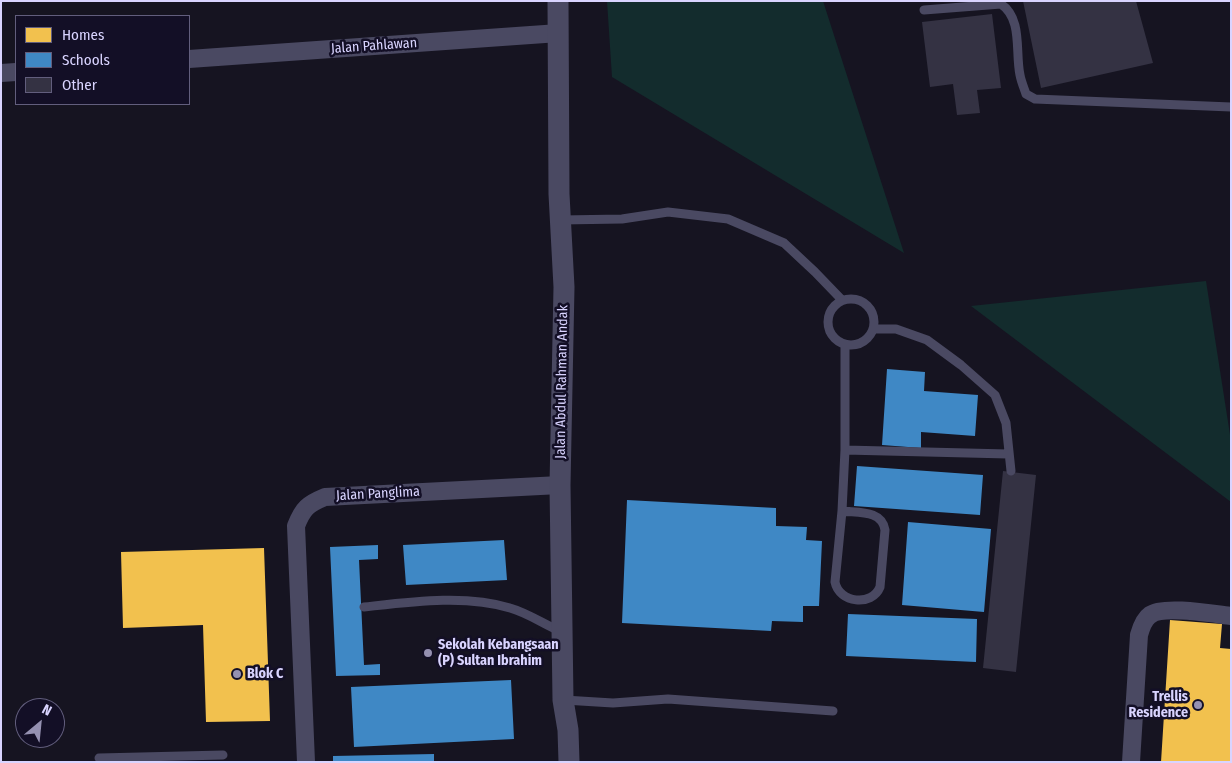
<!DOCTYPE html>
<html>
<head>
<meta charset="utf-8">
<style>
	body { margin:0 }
	#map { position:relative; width:1232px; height:763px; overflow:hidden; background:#161421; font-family:"Fira Sans Condensed",sans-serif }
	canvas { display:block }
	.frame { position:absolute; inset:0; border:2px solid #d9d4ff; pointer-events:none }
	.legend { position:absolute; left:15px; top:15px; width:175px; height:90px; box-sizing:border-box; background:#130f26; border:1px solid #625e7d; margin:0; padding:6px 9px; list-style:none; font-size:15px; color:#d9d4ff }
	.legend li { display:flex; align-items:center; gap:10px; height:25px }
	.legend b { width:25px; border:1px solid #625e7d }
	.north { position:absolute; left:15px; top:698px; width:50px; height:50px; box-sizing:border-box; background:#130f26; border:1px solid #625e7d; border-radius:50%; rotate:28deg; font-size:14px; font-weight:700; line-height:20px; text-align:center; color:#d9d4ff }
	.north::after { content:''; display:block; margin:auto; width:18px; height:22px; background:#9591b1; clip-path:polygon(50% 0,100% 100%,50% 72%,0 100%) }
</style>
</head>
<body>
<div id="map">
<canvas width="1232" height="763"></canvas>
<div class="frame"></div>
<ul class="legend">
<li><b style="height:14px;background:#f2c14e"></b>Homes</li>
<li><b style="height:14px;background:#3f88c5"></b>Schools</li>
<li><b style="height:14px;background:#343243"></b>Other</li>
</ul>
<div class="north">N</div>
</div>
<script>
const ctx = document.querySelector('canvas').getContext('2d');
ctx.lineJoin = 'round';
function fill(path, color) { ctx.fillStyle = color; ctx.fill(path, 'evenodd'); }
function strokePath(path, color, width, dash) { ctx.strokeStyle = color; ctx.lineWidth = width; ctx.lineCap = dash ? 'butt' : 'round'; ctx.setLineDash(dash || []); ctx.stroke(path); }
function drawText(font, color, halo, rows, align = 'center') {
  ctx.font = font + ' "Fira Sans Condensed",sans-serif'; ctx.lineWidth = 5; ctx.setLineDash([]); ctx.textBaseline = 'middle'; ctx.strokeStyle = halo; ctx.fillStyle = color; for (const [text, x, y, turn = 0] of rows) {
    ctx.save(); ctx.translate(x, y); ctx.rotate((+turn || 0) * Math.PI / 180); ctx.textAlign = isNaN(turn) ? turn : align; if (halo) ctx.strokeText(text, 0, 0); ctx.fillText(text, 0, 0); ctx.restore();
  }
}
fill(new Path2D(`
	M 607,1 L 823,1 L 904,253 L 612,77 Z
	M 1206,281 L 1231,441 L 1231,502 L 971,306 Z`), '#132c2d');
fill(new Path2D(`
	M 264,548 L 270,721 L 206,722 L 203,625 L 123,628 L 121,552 Z
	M 1170,620 L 1222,624 L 1220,648 L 1231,649 L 1231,762 L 1161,762 Z`), '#f2c14e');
fill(new Path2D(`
	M 887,369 L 925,372 L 924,391 L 978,395 L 975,436 L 921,432 L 921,448 L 882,445 Z
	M 857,466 L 983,475 L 980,515 L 854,506 Z
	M 627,500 L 776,508 L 776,526 L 807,527 L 806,540 L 822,541 L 819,606 L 803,606 L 803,622 L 772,621 L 771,631 L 622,623 Z
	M 908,522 L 991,529 L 984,612 L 902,605 Z
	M 504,540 L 507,580 L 406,585 L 403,545 Z
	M 378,545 L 378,559 L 359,560 L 364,665 L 380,664 L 380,675 L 336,676 L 330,547 Z
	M 848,614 L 977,619 L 976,662 L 846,656 Z
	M 511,680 L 514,739 L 354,747 L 351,687 Z
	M 434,754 L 434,762 L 333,762 L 333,756 Z`), '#3f88c5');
fill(new Path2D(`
	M 1023,1 L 1136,1 L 1153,63 L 1041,88 Z
	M 992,14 L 1001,88 L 977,90 L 980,113 L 957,115 L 953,84 L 930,87 L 922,22 Z
	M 1003,471 L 1036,475 L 1016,672 L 983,668 Z`), '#343243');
strokePath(new Path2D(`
	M 924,10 L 1001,4 C 1023,19 1015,52 1020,75 C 1021,81 1024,88 1026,94 L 1035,99 L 1231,107
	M 561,220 L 622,219 L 668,212 L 728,219 L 784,243 L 815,272 L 842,300
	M828 322a23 23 0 1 1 46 0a23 23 0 1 1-46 0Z
	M 873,329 L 896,329 L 927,340 L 961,365 L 995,395 L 1006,423 L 1011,471
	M 845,450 L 1008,454
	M 842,511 C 859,513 882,510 885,530 L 880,587 C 872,607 839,603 835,582 L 842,511 L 845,450 L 845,345
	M 364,607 C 409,602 466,594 510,608 C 528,613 545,625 562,632
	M 564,700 L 613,703 L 668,699 L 833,711
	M 99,758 L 223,755`), '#4a4962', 9);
strokePath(new Path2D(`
	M 189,59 L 559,33
	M 1,73 L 16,72
	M 306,762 L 296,526 C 303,508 308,504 325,497 L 560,485
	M 1131,762 L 1139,635 C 1141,628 1144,619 1150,615 C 1163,605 1214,614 1231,616`), '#4a4962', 18);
strokePath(new Path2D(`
	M 558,1 L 559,194 L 564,287 L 560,485 L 563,700 L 568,730 L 569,762`), '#4a4962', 21);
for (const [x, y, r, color] of [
	[428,653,5,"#9591b1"],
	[237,674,5,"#9591b1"],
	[1198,705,5,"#9591b1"]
]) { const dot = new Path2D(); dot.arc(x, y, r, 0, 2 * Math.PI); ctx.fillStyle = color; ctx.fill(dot); strokePath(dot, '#130f26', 2); }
drawText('14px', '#d9d4ff', '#130f26', [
	["Jalan Pahlawan",374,46,-4],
	["Jalan Abdul Rahman Andak",562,382,-89],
	["Jalan Panglima",378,494,-3]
]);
drawText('bold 14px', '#d9d4ff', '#130f26', [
	["Sekolah Kebangsaan",438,645],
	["(P) Sultan Ibrahim",438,661],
	["Blok C",247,674],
	["Trellis",1188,697,"right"],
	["Residence",1188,713,"right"]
], 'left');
</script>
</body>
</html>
